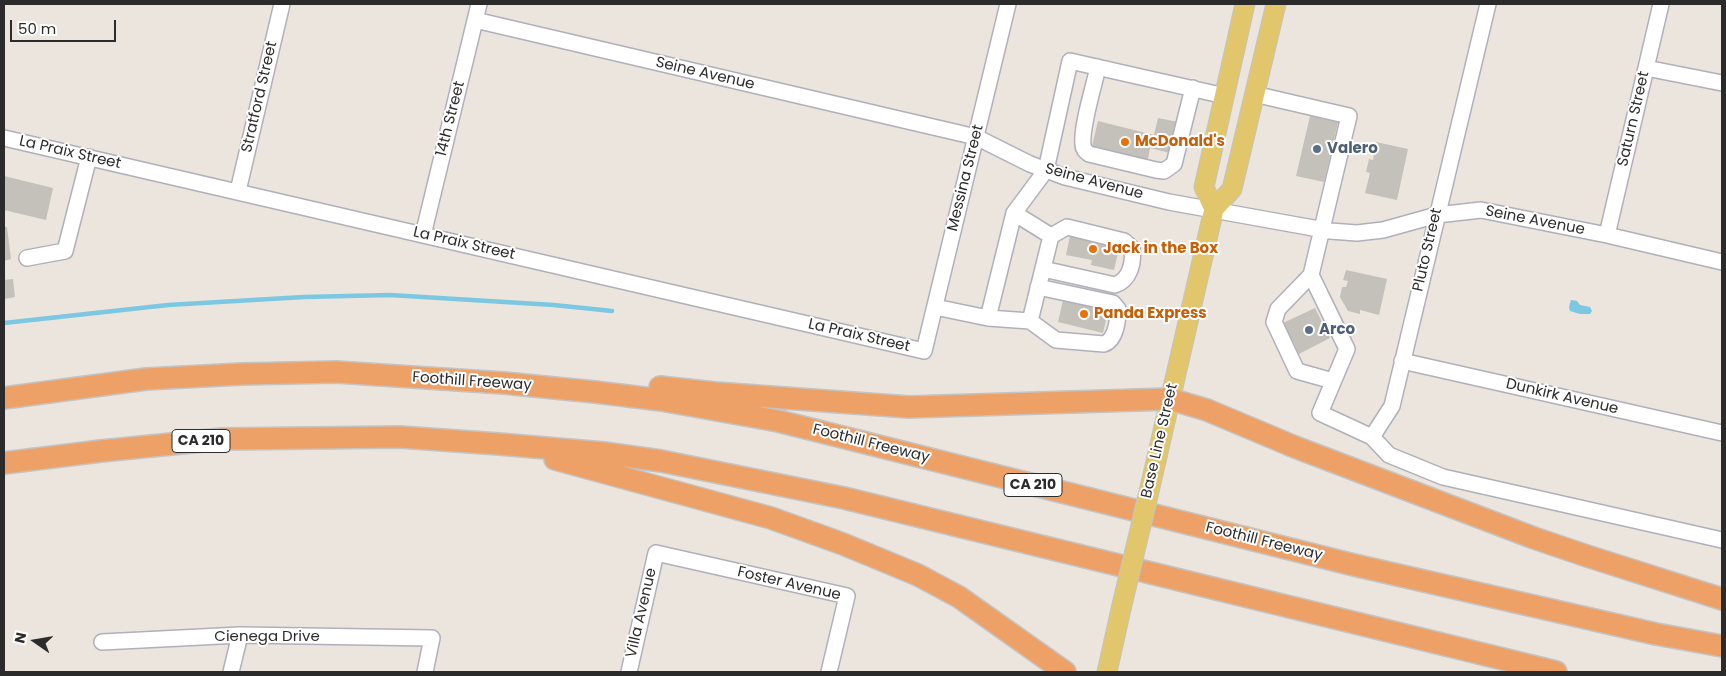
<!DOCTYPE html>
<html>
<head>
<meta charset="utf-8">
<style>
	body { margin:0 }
	#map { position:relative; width:1726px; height:676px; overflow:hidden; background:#ebe5de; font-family:Poppins,sans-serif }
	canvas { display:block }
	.frame { position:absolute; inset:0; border:5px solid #2b2b2b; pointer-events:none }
	.north { position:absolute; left:10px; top:616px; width:50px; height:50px; -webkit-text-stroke:4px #fff; paint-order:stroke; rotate:283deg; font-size:14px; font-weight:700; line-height:20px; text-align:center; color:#2b2b2b }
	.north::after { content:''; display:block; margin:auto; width:18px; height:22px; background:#2b2b2b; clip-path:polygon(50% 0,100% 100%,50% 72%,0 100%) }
	.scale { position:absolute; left:10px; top:20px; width:106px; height:22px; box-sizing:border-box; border:2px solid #2b2b2b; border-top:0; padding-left:6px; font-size:15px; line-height:18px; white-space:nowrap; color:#2b2b2b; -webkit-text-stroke:4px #fff; paint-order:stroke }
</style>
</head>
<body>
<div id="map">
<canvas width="1726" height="676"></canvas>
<div class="frame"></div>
<div class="north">N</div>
<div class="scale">50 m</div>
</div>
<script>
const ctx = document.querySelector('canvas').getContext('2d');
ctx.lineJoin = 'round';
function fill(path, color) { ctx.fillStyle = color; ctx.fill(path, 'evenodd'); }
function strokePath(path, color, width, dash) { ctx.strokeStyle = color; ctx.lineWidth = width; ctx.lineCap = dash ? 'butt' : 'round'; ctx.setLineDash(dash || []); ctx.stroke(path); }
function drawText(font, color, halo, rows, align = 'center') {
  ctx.font = font + ' Poppins,sans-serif'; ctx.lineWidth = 4; ctx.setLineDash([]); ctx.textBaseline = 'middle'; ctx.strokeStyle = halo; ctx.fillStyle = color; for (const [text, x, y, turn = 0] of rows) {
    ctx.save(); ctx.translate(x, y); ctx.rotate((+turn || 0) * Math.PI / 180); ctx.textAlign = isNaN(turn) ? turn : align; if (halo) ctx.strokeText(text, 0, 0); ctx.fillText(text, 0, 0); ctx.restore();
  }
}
fill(new Path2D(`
	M 1571,300 L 1577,301 L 1580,305 L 1590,307 L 1592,311 L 1590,314 L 1580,314 L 1570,311 L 1569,307 Z`), '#7cc7e2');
strokePath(new Path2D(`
	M 4,323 L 168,305 L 304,297 L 390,295 L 554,305 L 612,311`), '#7cc7e2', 4.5);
fill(new Path2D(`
	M 1310,116 L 1338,122 L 1324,182 L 1296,176 Z
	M 1158,118 L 1178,122 L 1170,153 L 1150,148 L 1147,164 L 1091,150 L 1098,121 L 1154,135 Z
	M 1376,142 L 1408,149 L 1397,200 L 1365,193 L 1370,173 L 1366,172 L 1369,159 L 1373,160 Z
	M 4,176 L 53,188 L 46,220 L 4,210 Z
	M 4,227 L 7,227 L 11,259 L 4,261 Z
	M 1070,236 L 1098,242 L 1120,244 L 1114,270 L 1091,265 L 1092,260 L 1066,255 Z
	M 1346,270 L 1387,279 L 1379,315 L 1360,310 L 1360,314 L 1348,311 L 1340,297 L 1342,287 L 1346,287 L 1348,281 L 1343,280 Z
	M 13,279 L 15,297 L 4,299 L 4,280 Z
	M 1064,296 L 1109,307 L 1103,333 L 1058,322 Z
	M 1315,308 L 1330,338 L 1299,354 L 1283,323 Z`), '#c4c0ba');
const minor = new Path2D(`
	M 475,20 L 976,137 L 1030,164 L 1065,177 L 1169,202 L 1330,231 L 1357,233 L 1383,230 L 1437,215 L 1481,210 L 1607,235 L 1722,262
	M 1098,67 C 1094,86 1081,127 1083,144 C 1083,149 1085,151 1089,154 L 1156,170 L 1164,171 L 1174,164 L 1193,88
	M 1646,68 L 1722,83
	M 1254,94 L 1349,116 L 1311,275 L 1347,349 L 1320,413 L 1372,437 L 1392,406 L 1488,4
	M 4,138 L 924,351 L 1008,4
	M 238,191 L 282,4
	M 423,235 L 479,4
	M 1607,235 L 1661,4
	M 27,258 L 65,251 L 89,157
	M 1043,269 L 1115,285 C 1130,280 1134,263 1132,248 L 1124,241 L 1067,227 L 1051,236
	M 1311,275 L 1278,309 L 1274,322 L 1297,371 L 1333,381
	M 935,307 L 988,318 L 1014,213 L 1046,170 L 1070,61 L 1225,96
	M 988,318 L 1030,321 L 1051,236 L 1014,213
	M 1030,321 L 1056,340 L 1104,344 C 1116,340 1118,320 1118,309 L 1113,303 L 1038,287
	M 1402,361 L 1722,433
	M 1372,437 L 1389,455 L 1443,477 L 1722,540
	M 102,642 L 240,635 L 432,638 L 425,672
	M 231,672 L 240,635
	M 629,672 L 656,553 L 847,596 L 829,672`);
const major = new Path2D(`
	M 1214,209 L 1204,187 L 1245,4
	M 1148,496 L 1214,209 L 1232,189 L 1276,4
	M 1107,672 L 1121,609`);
const highway = new Path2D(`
	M 660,387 L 715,393 L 909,407 L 1170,399 L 1207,410 L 1295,447 L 1534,538 L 1587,556 L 1722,599
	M 4,398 L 146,379 L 242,374 L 336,372 L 504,383 L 595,392 L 661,400 L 778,421 L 1354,565 L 1656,634 L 1722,646
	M 555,459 L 771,518 L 843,544 L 918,575 L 959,597 L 1065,672
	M 4,463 L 101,451 L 222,439 L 400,437 L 499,444 L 604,453 L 661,461 L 844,498 L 1556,672`);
strokePath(minor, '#afb0ba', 18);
strokePath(major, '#c4c4c4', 21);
strokePath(highway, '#c4c4c4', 24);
strokePath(minor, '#fff', 15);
strokePath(major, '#e2c66c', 19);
strokePath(highway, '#eda167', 21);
const majorBridge = new Path2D(`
	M 1121,609 L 1148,496`);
strokePath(majorBridge, '#c4c4c4', 21, []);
strokePath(majorBridge, '#e2c66c', 19);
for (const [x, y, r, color] of [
	[1125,142,5,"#e8710a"],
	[1317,149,5,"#5c6f8a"],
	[1093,249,5,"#e8710a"],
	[1084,314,5,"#e8710a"],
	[1309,330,5,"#5c6f8a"]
]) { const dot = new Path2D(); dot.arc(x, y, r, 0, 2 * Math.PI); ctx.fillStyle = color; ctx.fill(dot); strokePath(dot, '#fff', 2); }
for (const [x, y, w] of [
	[201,441,58],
	[1033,485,58]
]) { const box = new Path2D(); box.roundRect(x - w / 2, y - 11.5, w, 23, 4); ctx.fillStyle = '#fff'; ctx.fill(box); strokePath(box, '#2b2b2b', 1); }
drawText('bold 14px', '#2b2b2b', null, [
	["CA 210",201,441],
	["CA 210",1033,485]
]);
drawText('15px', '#2b2b2b', '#fff', [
	["Seine Avenue",705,74,13],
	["Stratford Street",260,97,-77],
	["14th Street",451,119,-76],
	["Saturn Street",1634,119,-77],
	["La Praix Street",70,153,13],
	["Messina Street",966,178,-76],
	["Seine Avenue",1094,182,15],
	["Seine Avenue",1535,221,11],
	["La Praix Street",464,244,13],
	["Pluto Street",1428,250,-77],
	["La Praix Street",859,336,13],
	["Foothill Freeway",472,382,4],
	["Dunkirk Avenue",1562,397,13],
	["Base Line Street",1160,441,-77],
	["Foothill Freeway",871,444,14],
	["Foothill Freeway",1264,542,14],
	["Foster Avenue",789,584,13],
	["Villa Avenue",642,613,-77],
	["Cienega Drive",267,637]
]);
drawText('bold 15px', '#c56008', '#fff', [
	["McDonald's",1135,142],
	["Jack in the Box",1103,249],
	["Panda Express",1094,314]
], 'left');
drawText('bold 15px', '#4e5e75', '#fff', [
	["Valero",1327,149],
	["Arco",1319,330]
], 'left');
</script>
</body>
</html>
